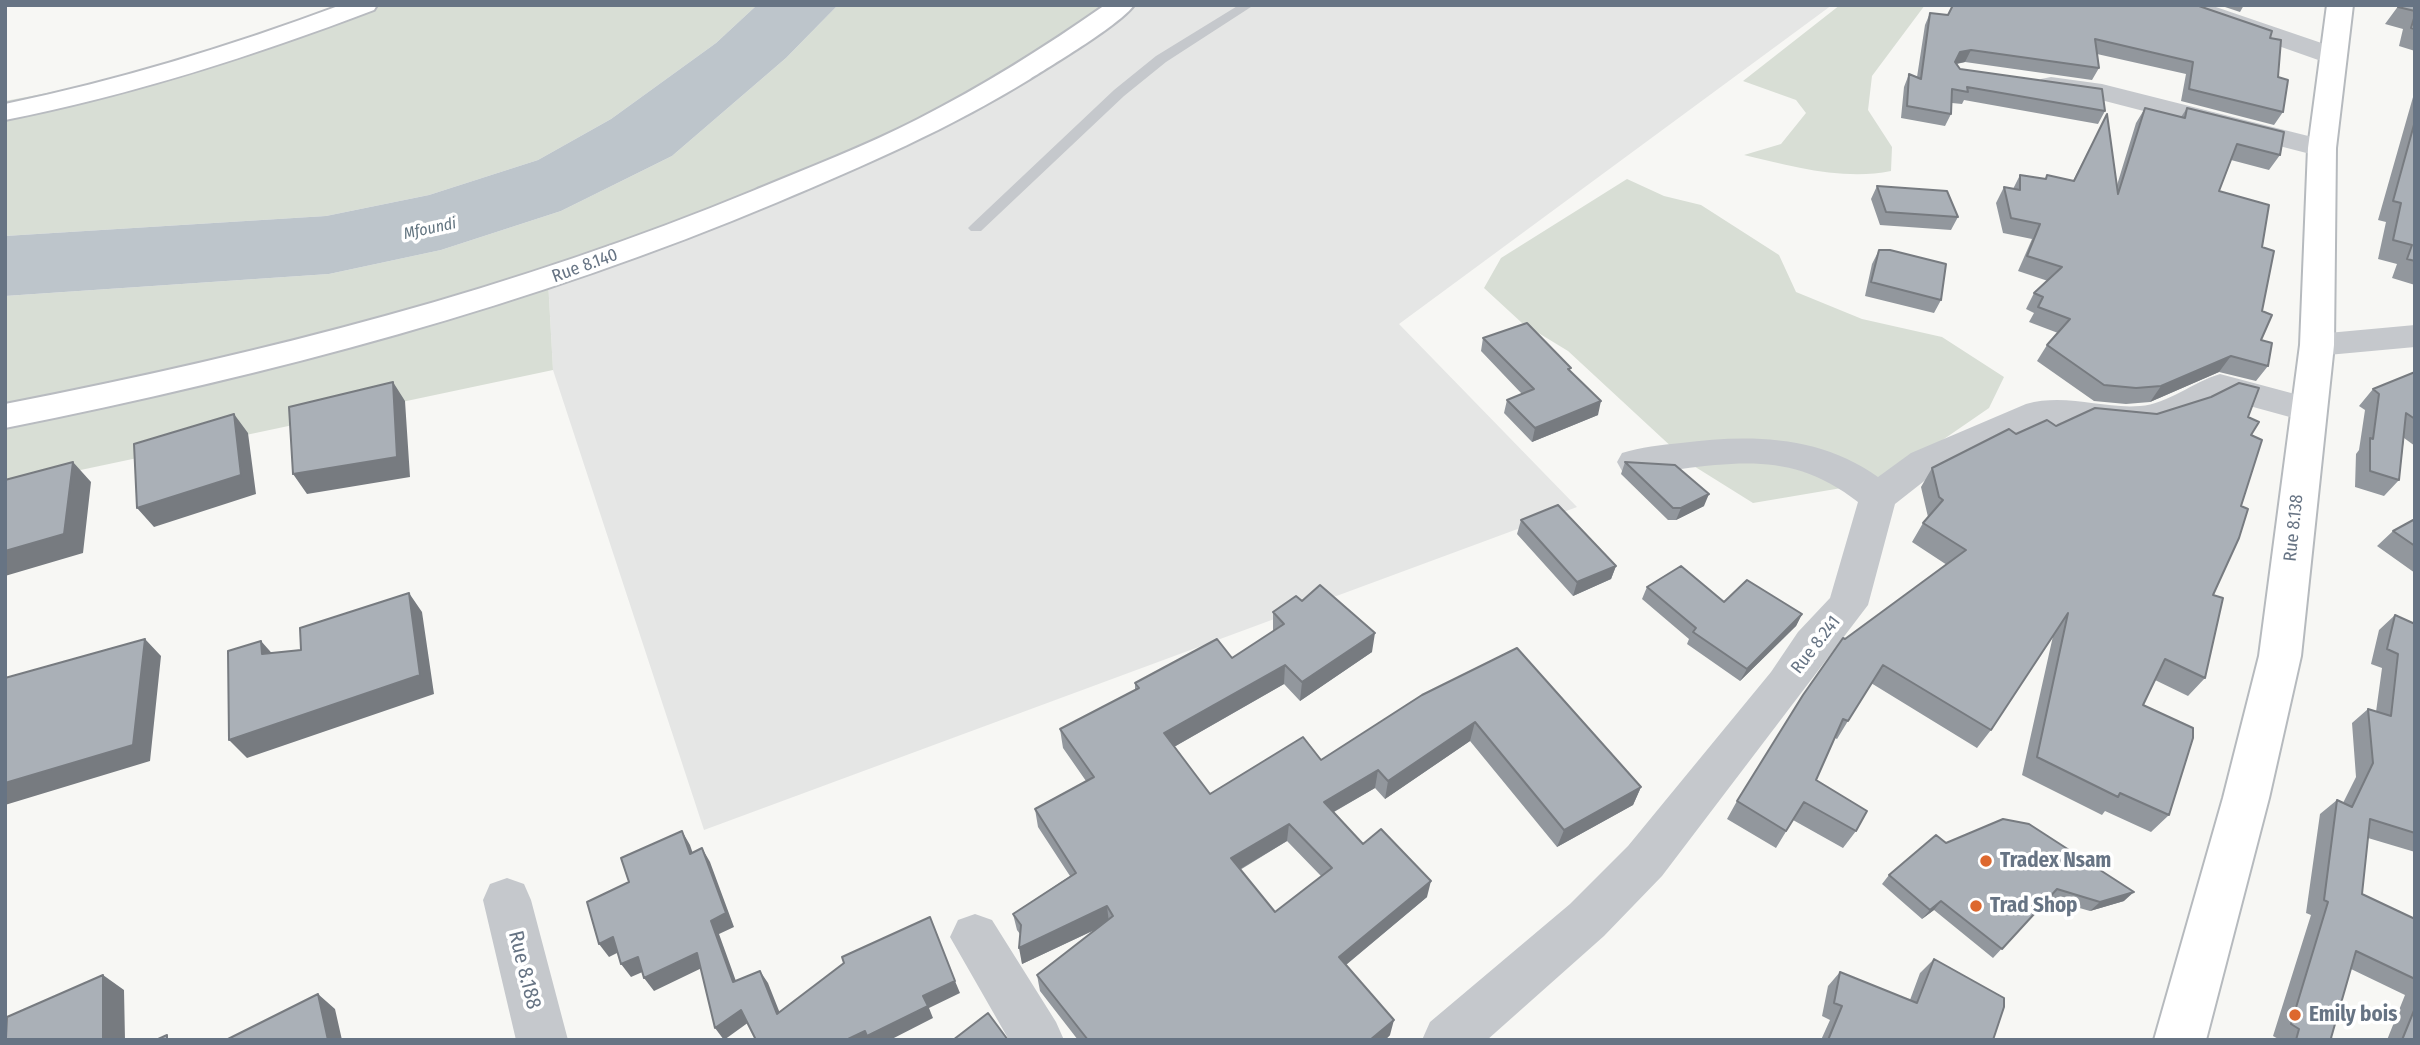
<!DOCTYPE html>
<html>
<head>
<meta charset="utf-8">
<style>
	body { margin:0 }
	#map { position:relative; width:2420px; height:1045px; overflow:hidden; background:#f7f7f4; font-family:"Fira Sans Condensed",sans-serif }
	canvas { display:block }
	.frame { position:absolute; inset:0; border:7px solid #677484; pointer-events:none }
</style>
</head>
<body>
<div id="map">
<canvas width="2420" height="1045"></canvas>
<div class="frame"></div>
</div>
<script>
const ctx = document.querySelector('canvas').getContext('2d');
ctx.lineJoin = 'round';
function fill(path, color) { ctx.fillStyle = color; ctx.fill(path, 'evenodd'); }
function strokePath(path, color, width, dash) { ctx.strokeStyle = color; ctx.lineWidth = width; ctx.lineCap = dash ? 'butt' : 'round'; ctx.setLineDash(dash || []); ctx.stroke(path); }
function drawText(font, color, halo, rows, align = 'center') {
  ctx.font = font + ' "Fira Sans Condensed",sans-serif'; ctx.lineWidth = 7; ctx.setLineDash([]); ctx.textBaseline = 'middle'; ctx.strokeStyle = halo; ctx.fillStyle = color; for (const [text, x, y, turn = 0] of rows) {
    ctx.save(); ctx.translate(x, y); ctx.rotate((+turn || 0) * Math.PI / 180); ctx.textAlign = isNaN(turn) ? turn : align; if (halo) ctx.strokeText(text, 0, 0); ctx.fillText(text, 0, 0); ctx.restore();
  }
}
fill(new Path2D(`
	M 1122,5 L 1832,5 L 1399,324 L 1577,507 L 704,830 L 553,370 L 548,280 Z`), '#e5e6e5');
fill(new Path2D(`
	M 343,5 L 757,5 L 716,43 L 611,119 L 538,160 L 429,195 L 326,216 L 5,236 L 5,101 C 120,81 234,47 343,5 Z
	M 838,5 L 1122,5 L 927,126 L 548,280 L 553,370 L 5,486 L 5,296 L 329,274 L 441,250 L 561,211 L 672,156 L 786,58 Z
	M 1840,5 L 1925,5 L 1872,76 L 1868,110 L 1892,147 L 1891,171 C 1844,181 1790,166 1744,155 L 1781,144 L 1806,113 L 1796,100 L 1743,81 Z
	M 1627,179 L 1664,196 L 1701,205 L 1779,255 L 1796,292 L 1862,319 L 1942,337 L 2004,377 L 1989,408 L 1883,481 L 1753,503 L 1689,463 L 1568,351 L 1522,323 L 1484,288 L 1501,258 Z`), '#d8ded5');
fill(new Path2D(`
	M 757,5 L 838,5 L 786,58 L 672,156 L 561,211 L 441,250 L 329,274 L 5,296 L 5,236 L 326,216 L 429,195 L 538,160 L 611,119 L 716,43 Z`), '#bdc5cb');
const secondary = new Path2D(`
	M 341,5 L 377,5 L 374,10 C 253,56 132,95 5,120 L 5,104 C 120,80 231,46 341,5 Z
	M 1105,5 L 1134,5 C 1121,24 1052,65 1030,79 C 949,129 865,165 778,202 C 529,307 269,375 5,428 L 5,404 C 262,354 514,290 755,190 C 810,167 866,146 918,119 C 983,86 1045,47 1105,5 Z`);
const primary = new Path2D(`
	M 2327,5 L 2353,5 L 2336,148 L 2334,345 L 2301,656 L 2269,798 L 2206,1040 L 2154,1040 L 2223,798 L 2259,656 L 2300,345 L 2308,148 Z`);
strokePath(secondary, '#b8bbc0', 4);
strokePath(primary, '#b6babe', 4);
fill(new Path2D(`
	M 1239,5 L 1254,5 L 1166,62 L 1124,96 L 981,231 L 971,231 L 968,228 L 971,225 L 1114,90 L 1156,56 Z`), '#c5c8cc');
fill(new Path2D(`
	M 2173,5 L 2210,5 L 2342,50 L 2346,56 L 2342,62 L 2333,64 L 2324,62 L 2176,10 Z
	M 2051,77 L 2102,84 L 2332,142 L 2336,148 L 2332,154 L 2322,157 L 2101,100 L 2041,91 L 2037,85 L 2041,79 Z
	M 2220,374 L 2321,401 L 2326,410 L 2321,419 L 2308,422 L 2224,399 L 2196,414 L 2142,431 L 2073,424 L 2044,425 L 1937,471 L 1895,504 L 1868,605 L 1662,876 L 1604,936 L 1487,1040 L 1422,1040 L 1430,1022 L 1570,904 L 1628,846 L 1771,672 L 1798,632 L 1830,598 L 1858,502 C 1800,457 1751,460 1681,469 C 1661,472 1641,477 1622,471 L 1617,462 L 1622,453 C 1641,447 1661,445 1681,443 C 1749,434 1820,435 1878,477 L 1911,453 L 2026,404 C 2067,393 2101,409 2140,406 C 2168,404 2193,382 2220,374 Z
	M 507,878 L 524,884 L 531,900 L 568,1040 L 516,1040 L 483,900 L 490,884 Z
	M 975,914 L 992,920 L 1056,1022 L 1064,1040 L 1009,1040 L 950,937 L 958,920 Z`), '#c5c8cc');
fill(new Path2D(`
	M 2415,325 L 2415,347 L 2317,356 L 2305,353 L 2300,345 L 2305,337 L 2317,334 Z`), '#c5c8cc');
fill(secondary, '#fff');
fill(primary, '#fff');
fill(new Path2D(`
	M 2219,5 L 2244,5 L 2240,12 Z
	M 2399,5 L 2415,5 L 2415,51 L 2399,46 L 2403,29 L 2385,24 Z
	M 1930,13 L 1948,15 L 2270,38 L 2278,77 L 2283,112 L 2274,125 L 2181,101 L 2186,74 L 2097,54 L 2099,68 L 2092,80 L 1965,62 L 1957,64 L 1960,69 L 2105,111 L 2098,124 L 1964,100 L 1962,104 L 1952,103 L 1951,114 L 1945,126 L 1901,118 L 1904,87 L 1909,74 L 1917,77 L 1925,25 Z
	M 2415,90 L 2415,285 L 2392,278 L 2397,264 L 2378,259 L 2386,222 L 2378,220 Z
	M 2145,108 L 2181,117 L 2187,108 L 2280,155 L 2269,170 L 2231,160 L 2219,191 L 2262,247 L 2261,340 L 2268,366 L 2256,381 L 2219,372 L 2150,402 L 2126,404 L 2094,401 L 2037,361 L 2047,345 L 2058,333 L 2029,322 L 2034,313 L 2026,309 L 2034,293 L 2048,281 L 2018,271 L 2032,239 L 2003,233 L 1996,203 L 2004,187 L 2013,189 L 2020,175 L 2045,179 L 2047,175 L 2073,181 L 2107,114 L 2117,185 L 2136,123 Z
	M 1877,186 L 1958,217 L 1951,230 L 1880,225 L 1871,199 Z
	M 1879,250 L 1941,300 L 1934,313 L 1865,296 L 1872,264 Z
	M 1483,338 L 1570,372 L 1598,415 L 1532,442 L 1504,413 L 1507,400 L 1522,394 L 1481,351 Z
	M 2415,372 L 2415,446 L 2404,438 L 2399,480 L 2384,496 L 2355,487 L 2356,454 L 2359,450 L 2365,410 L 2359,406 L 2373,389 Z
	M 2157,414 L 2248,417 L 2251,435 L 2213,595 L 2205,678 L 2188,696 L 2155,680 L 2143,705 L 2169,815 L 2151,832 L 2105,811 L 2102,815 L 2022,775 L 2053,636 L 1991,730 L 1977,748 L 1871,683 L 1837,739 L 1835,738 L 1816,780 L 1856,831 L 1843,848 L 1793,820 L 1776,848 L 1727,819 L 1737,801 L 1845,639 L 1947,565 L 1912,542 L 1923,523 L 1928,517 L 1921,487 L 1932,468 L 2016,434 L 2056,426 Z
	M 1625,462 L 1704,506 L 1676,520 L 1668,520 L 1621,474 Z
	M 2415,519 L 2415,573 L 2377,546 L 2393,531 Z
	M 1521,520 L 1616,566 L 1611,579 L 1573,596 L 1517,534 Z
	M 1647,587 L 1724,602 L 1802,614 L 1796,626 L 1740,681 L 1687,644 L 1689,639 L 1642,599 Z
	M 1273,612 L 1372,652 L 1300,701 L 1284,684 L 1174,747 L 1210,794 L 1321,760 L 1422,695 L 1641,787 L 1633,805 L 1557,847 L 1470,741 L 1385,799 L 1375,788 L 1334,812 L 1363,844 L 1427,897 L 1346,965 L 1390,1035 L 1385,1040 L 1078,1040 L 1040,991 L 1037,975 L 1099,928 L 1022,964 L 1020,934 L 1017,930 L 1013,914 L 1070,876 L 1038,827 L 1035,809 L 1086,781 L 1063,748 L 1060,729 L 1135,690 L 1135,683 L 1232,658 L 1273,632 ZM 1287,841 L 1321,876 L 1275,912 L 1240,870 Z
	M 2395,615 L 2415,624 L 2415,852 L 2368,838 L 2362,894 L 2415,919 L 2415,1040 L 2387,1040 L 2405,995 L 2351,969 L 2331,1038 L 2334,1040 L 2280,1040 L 2273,1036 L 2311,915 L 2306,913 L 2320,814 L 2337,800 L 2343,803 L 2356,777 L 2352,723 L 2368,709 L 2376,712 L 2382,668 L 2371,664 L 2379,630 Z
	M 1946,843 L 2124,901 L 2090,911 L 2048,899 L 1993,958 L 1934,910 L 1922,919 L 1882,884 L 1889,875 Z
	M 1934,959 L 1993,1040 L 1821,1040 L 1830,1020 L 1822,1016 L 1828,986 L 1840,972 L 1910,1000 L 1920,973 Z`), '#92979d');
fill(new Path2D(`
	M 1971,50 L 1965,62 L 1954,64 L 1960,52 Z
	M 2231,356 L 2219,372 L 2150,402 L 2161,386 Z
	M 393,382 L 405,401 L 410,477 L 307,494 L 293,474 Z
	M 1601,401 L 1598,415 L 1532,442 L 1535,428 Z
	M 234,414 L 248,433 L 256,494 L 154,527 L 137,508 Z
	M 73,462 L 91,482 L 83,553 L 5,576 L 5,551 Z
	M 1709,494 L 1704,506 L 1676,520 L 1681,508 Z
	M 1616,566 L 1611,579 L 1573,596 L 1577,582 Z
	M 409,593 L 422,612 L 434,694 L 247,758 L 229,740 Z
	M 1802,614 L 1796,626 L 1740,681 L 1747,669 Z
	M 1375,633 L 1372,652 L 1300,701 L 1302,682 Z
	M 145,639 L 161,656 L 150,761 L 5,805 L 5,783 Z
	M 261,641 L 277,659 L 262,654 Z
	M 1285,665 L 1284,684 L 1165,752 L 1164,733 Z
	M 1475,722 L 1470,741 L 1385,799 L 1388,781 Z
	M 1378,770 L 1375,788 L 1321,819 L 1324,802 Z
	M 1641,787 L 1633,805 L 1557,847 L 1564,830 Z
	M 1289,824 L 1287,841 L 1230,875 L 1231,858 Z
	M 682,831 L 690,845 L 698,868 L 690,854 Z
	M 702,848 L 710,862 L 734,927 L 719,934 L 741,995 L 733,982 L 711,921 Z
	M 1431,881 L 1427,897 L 1336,973 L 1339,957 Z
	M 2134,892 L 2124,901 L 2090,911 L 2100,902 Z
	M 1941,901 L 1934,910 L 1922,919 L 1930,910 Z
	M 1107,906 L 1109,923 L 1022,964 L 1019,948 Z
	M 613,937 L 623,950 L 609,957 L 599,944 Z
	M 697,953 L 706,966 L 654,991 L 644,978 Z
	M 638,957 L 647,970 L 631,977 L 621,964 Z
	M 760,971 L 768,983 L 785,1026 L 777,1014 Z
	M 103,975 L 124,990 L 125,1040 L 103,1040 Z
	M 955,981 L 960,993 L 929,1008 L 933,1018 L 890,1040 L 846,1040 L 865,1031 L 923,996 Z
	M 318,994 L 335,1009 L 342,1040 L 328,1040 Z
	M 741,1010 L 749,1022 L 724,1040 L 715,1028 Z
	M 1394,1020 L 1390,1035 L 1385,1040 L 1370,1040 Z`), '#777b80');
const building = new Path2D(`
	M 1953,5 L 2196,5 L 2272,31 L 2270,38 L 2281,40 L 2278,77 L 2288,80 L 2283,112 L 2189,89 L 2193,62 L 2095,39 L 2099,68 L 1971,50 L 1960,52 L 1955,62 L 1960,69 L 2102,89 L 2105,111 L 1967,87 L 1968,92 L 1952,89 L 1951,114 L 1907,106 L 1909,74 L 1921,79 L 1930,13 L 1948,15 Z
	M 2399,5 L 2415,5 L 2415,11 L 2398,7 Z
	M 2415,15 L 2415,29 L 2411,28 Z
	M 2145,108 L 2185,118 L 2187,108 L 2284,132 L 2280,155 L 2237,144 L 2219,191 L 2269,205 L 2262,247 L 2274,251 L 2262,311 L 2272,315 L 2261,340 L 2272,343 L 2268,366 L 2231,356 L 2161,386 L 2136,388 L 2104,385 L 2047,345 L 2070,319 L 2038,307 L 2043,297 L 2034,293 L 2062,267 L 2027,256 L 2040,224 L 2011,218 L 2004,187 L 2020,190 L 2020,175 L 2046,179 L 2047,175 L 2074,181 L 2107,114 L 2118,194 Z
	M 2415,121 L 2415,261 L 2407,259 L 2412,245 L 2393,240 L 2401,203 L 2393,201 Z
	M 1877,186 L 1947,191 L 1958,217 L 1886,212 Z
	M 1879,250 L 1890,250 L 1946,264 L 1941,300 L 1871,282 Z
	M 1527,323 L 1571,368 L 1568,369 L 1601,401 L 1535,428 L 1507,400 L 1534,389 L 1483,338 Z
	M 2415,372 L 2415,419 L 2406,413 L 2399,480 L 2370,471 L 2370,438 L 2373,439 L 2379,394 L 2373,389 Z
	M 393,382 L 397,457 L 293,474 L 289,407 Z
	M 2239,383 L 2259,388 L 2248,417 L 2259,422 L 2251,435 L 2262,440 L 2241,506 L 2248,509 L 2239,538 L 2213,595 L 2223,598 L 2205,678 L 2165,659 L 2143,705 L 2193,728 L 2193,738 L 2169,815 L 2120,793 L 2118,797 L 2037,757 L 2068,613 L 1991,730 L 1883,665 L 1848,721 L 1843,719 L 1816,780 L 1867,811 L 1856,831 L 1804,802 L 1786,831 L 1737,801 L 1803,695 L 1843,638 L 1845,639 L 1966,550 L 1923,523 L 1943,500 L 1939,497 L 1932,468 L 2009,429 L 2016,434 L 2047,420 L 2056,426 L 2095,408 L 2157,414 L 2211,397 Z
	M 234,414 L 241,475 L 137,508 L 134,444 Z
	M 73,462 L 64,534 L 5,551 L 5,480 Z
	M 1625,462 L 1675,465 L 1709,494 L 1681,508 L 1673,508 Z
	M 1558,505 L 1616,566 L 1577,582 L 1521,520 Z
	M 2415,519 L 2415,546 L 2393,531 Z
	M 1681,566 L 1724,602 L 1747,580 L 1802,614 L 1747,669 L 1693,632 L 1696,628 L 1647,587 Z
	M 1320,585 L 1375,633 L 1302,682 L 1285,665 L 1164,733 L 1210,794 L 1303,737 L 1321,760 L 1422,695 L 1517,648 L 1641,787 L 1564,830 L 1475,722 L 1388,781 L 1378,770 L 1324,802 L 1363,844 L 1381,829 L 1431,881 L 1339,957 L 1394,1020 L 1370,1040 L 1088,1040 L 1037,975 L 1113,916 L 1107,906 L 1019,948 L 1021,925 L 1013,914 L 1076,873 L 1035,809 L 1094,777 L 1060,729 L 1139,688 L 1135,683 L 1217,639 L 1232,658 L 1284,624 L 1273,612 L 1296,596 L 1302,601 ZM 1289,824 L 1332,868 L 1275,912 L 1231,858 Z
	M 409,593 L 420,675 L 229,740 L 228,651 L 261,641 L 262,654 L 301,650 L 300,628 Z
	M 2395,615 L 2415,624 L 2415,833 L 2370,819 L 2362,894 L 2415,919 L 2415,979 L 2356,951 L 2331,1038 L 2334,1040 L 2296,1040 L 2299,1029 L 2291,1024 L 2328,902 L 2324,900 L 2337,800 L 2352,807 L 2373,763 L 2368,709 L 2391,716 L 2398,654 L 2387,649 Z
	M 145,639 L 133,745 L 5,783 L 5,678 Z
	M 2003,819 L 2029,824 L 2134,892 L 2100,902 L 2057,889 L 2002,949 L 1941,901 L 1930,910 L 1889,875 L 1936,835 L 1946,843 Z
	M 682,831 L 690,854 L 702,848 L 726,913 L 711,921 L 733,982 L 760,971 L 777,1014 L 844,963 L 842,957 L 930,917 L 955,981 L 923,996 L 928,1006 L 867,1036 L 865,1031 L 846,1040 L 756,1040 L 741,1010 L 715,1028 L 697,953 L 644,978 L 638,957 L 621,964 L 613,937 L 599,944 L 587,902 L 629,882 L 621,858 Z
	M 1934,959 L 2004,998 L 2004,1007 L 1993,1040 L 1828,1040 L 1842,1006 L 1834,1003 L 1840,972 L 1917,1003 Z
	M 103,975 L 103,1040 L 5,1040 L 6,1038 L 7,1017 Z
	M 318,994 L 328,1040 L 226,1040 Z
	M 2415,1008 L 2415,1040 L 2402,1040 Z
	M 988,1013 L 1008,1040 L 953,1040 Z
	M 167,1035 L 167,1040 L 156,1040 Z`);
fill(building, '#aab0b7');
strokePath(building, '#777b80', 2);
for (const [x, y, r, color] of [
	[1986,861,7,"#dd682e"],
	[1976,906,7,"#dd682e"],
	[2295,1015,7,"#dd682e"]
]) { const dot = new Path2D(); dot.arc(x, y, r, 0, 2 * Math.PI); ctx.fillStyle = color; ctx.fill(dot); strokePath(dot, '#fff', 2.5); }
drawText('italic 16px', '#637580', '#fff', [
	["Mfoundi",430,229,-12]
]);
drawText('18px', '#677484', '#fff', [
	["Rue 8.140",585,266,-20],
	["Rue 8.138",2294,528,-84],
	["Rue 8.241",1816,645,-52]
]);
drawText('bold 21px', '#677484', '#fff', [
	["Tradex Nsam",2000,861],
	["Trad Shop",1990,906],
	["Emily bois",2309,1015]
], 'left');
drawText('21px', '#677484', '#fff', [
	["Rue 8.188",524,970,76]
]);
</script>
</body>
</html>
